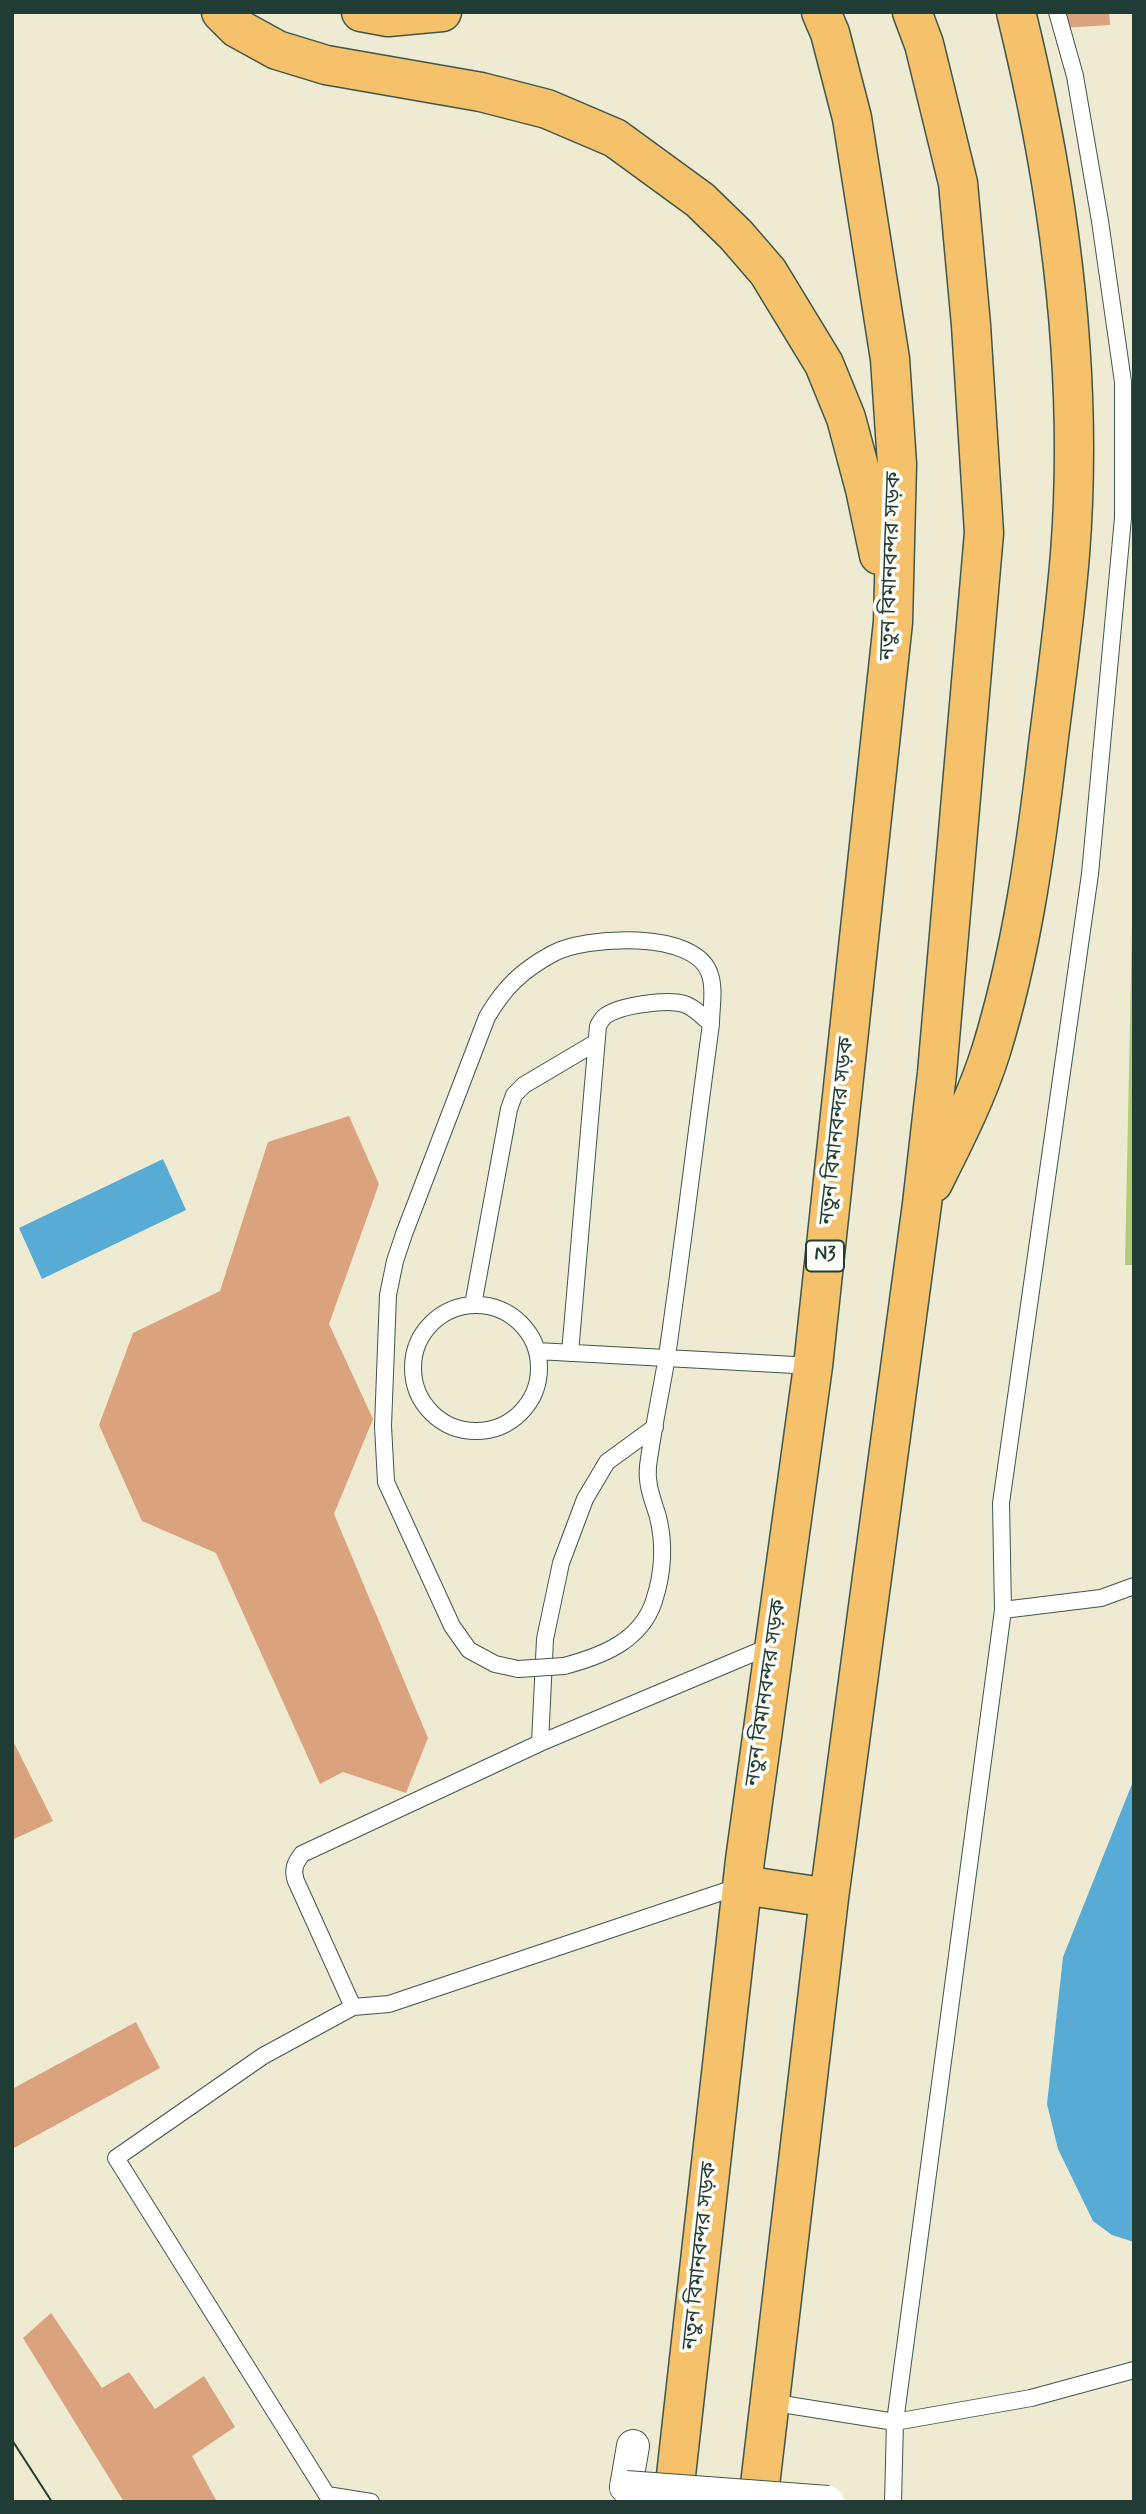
<!DOCTYPE html>
<html>
<head>
<meta charset="utf-8">
<style>
	body { margin:0 }
	#map { position:relative; width:1146px; height:2514px; overflow:hidden; background:#efead2; font-family:Mynerve,sans-serif }
	canvas { display:block }
	.frame { position:absolute; inset:0; border:14px solid #1f3d34; pointer-events:none }
</style>
</head>
<body>
<div id="map">
<canvas width="1146" height="2514"></canvas>
<div class="frame"></div>
</div>
<script>
const ctx = document.querySelector('canvas').getContext('2d');
ctx.lineJoin = 'round';
function fill(path, color) { ctx.fillStyle = color; ctx.fill(path, 'evenodd'); }
function strokePath(path, color, width, dash) { ctx.strokeStyle = color; ctx.lineWidth = width; ctx.lineCap = dash ? 'butt' : 'round'; ctx.setLineDash(dash || []); ctx.stroke(path); }
function drawText(font, color, halo, rows, align = 'center') {
  ctx.font = font + ' Mynerve,"Noto Sans Bengali",sans-serif'; ctx.lineWidth = 7; ctx.setLineDash([]); ctx.textBaseline = 'middle'; ctx.strokeStyle = halo; ctx.fillStyle = color; for (const [text, x, y, turn = 0] of rows) {
    ctx.save(); ctx.translate(x, y); ctx.rotate((+turn || 0) * Math.PI / 180); ctx.textAlign = isNaN(turn) ? turn : align; if (halo) ctx.strokeText(text, 0, 0); ctx.fillText(text, 0, 0); ctx.restore();
  }
}
fill(new Path2D(`
	M 1134,827 L 1134,1265 L 1125,1265 Z`), '#b1cd74');
fill(new Path2D(`
	M 163,1159 L 186,1210 L 42,1279 L 19,1228 Z
	M 1134,1779 L 1134,2242 L 1112,2235 L 1093,2221 L 1058,2149 L 1047,2104 L 1063,1957 Z`), '#58abd4');
fill(new Path2D(`
	M 1060,12 L 1109,12 L 1110,25 L 1061,28 Z
	M 349,1116 L 379,1184 L 329,1324 L 373,1419 L 334,1514 L 428,1738 L 406,1793 L 343,1772 L 320,1784 L 216,1553 L 142,1521 L 99,1425 L 133,1333 L 220,1291 L 268,1142 Z
	M 12,1739 L 53,1821 L 12,1840 Z
	M 136,2022 L 160,2068 L 12,2149 L 12,2089 Z
	M 51,2313 L 102,2388 L 129,2372 L 155,2409 L 204,2376 L 235,2427 L 192,2456 L 217,2502 L 124,2502 L 23,2338 Z`), '#dba37d');
const lane = new Path2D(`
	M413 1368a63 63 0 1 1 126 0a63 63 0 1 1-126 0Z
	M 473,1305 L 509,1109 L 514,1095 L 524,1085 L 595,1043
	M 537,1351 L 813,1366
	M 570,1353 L 598,1026 C 598,1025 603,1018 604,1017 C 618,1005 667,999 684,1004 C 694,1007 703,1017 711,1024
	M 1003,1610 L 1101,1598 L 1134,1586
	M 518,1669 L 495,1664 L 469,1650 L 452,1626 L 386,1482 L 383,1426 L 388,1295 L 395,1261 L 404,1234 L 487,1017 C 504,988 521,971 552,954 C 584,936 697,929 710,975 C 715,989 711,1009 711,1024 C 696,1134 683,1245 667,1356 C 661,1392 653,1429 648,1466 C 646,1485 653,1500 658,1517 C 665,1545 663,1573 654,1601 C 641,1641 602,1656 564,1666
	M 540,1743 L 545,1639 L 561,1563 L 585,1499 L 607,1462 L 655,1427
	M 353,2007 L 296,1881 C 292,1870 295,1863 302,1854 L 540,1743 L 773,1645
	M 769,2402 L 895,2422 L 1031,2398 L 1134,2370
	M 371,2502 L 327,2495 L 116,2158 L 263,2056 L 353,2007 L 389,2004 L 740,1886
	M 893,2502 L 895,2422 L 1003,1610 L 1001,1503 L 1090,874 L 1123,518 L 1123,382 L 1100,221 L 1075,76 L 1057,12`);
const street = new Path2D(`
	M 626,2487 L 633,2446`);
const highway = new Path2D(`
	M 221,12 L 237,28 L 277,50 L 326,65 L 481,92 L 547,109 L 615,138 L 700,200 L 736,235 L 768,272 L 824,364 L 846,418 L 865,489 L 879,555
	M 361,12 L 388,17 L 442,12
	M 933,1183 C 954,1141 977,1096 991,1051 C 1022,951 1036,848 1048,745 C 1056,681 1065,618 1070,554 C 1084,375 1059,186 1016,12
	M 743,1885 L 829,1898
	M 673,2502 L 745,1860 L 813,1366 L 893,622 L 897,464 L 890,359 L 852,118 L 830,33 L 821,12
	M 758,2502 L 829,1898 L 922,1204 L 937,1073 L 984,533 L 971,325 L 958,183 L 924,44 L 912,12`);
strokePath(lane, '#3e574c', 18);
strokePath(street, '#3e574c', 34);
strokePath(highway, '#3e574c', 41);
strokePath(new Path2D(`
	M 754,12 L 754,13`), '#3e574c', 4.5, [5, 5]);
strokePath(lane, '#fff', 16);
strokePath(street, '#fff', 32);
strokePath(highway, '#f5c16b', 38);
strokePath(new Path2D(`
	M 12,2440 L 52,2502`), '#1f3d34', 2);
const laneBridge = new Path2D(`
	M 518,1669 L 564,1666`);
const streetBridge = new Path2D(`
	M 626,2487 L 828,2502`);
strokePath(laneBridge, '#3e574c', 18, []);
strokePath(streetBridge, '#3e574c', 34, []);
strokePath(laneBridge, '#fff', 16);
strokePath(streetBridge, '#fff', 32);
for (const [x, y, w] of [
	[825,1256,38]
]) { const box = new Path2D(); box.roundRect(x - w / 2, y - 15.5, w, 31, 5); ctx.fillStyle = '#fdfcf7'; ctx.fill(box); strokePath(box, '#1f3d34', 2); }
drawText('bold 19px', '#1f3d34', null, [
	["N3",825,1256]
]);
drawText('21px', '#1f3d34', '#fdfcf7', [
	["নতুন বিমানবন্দর সড়ক",892,566,-88],
	["নতুন বিমানবন্দর সড়ক",838,1131,-84],
	["নতুন বিমানবন্দর সড়ক",767,1693,-82],
	["নতুন বিমানবন্দর সড়ক",701,2256,-84]
]);
</script>
</body>
</html>
